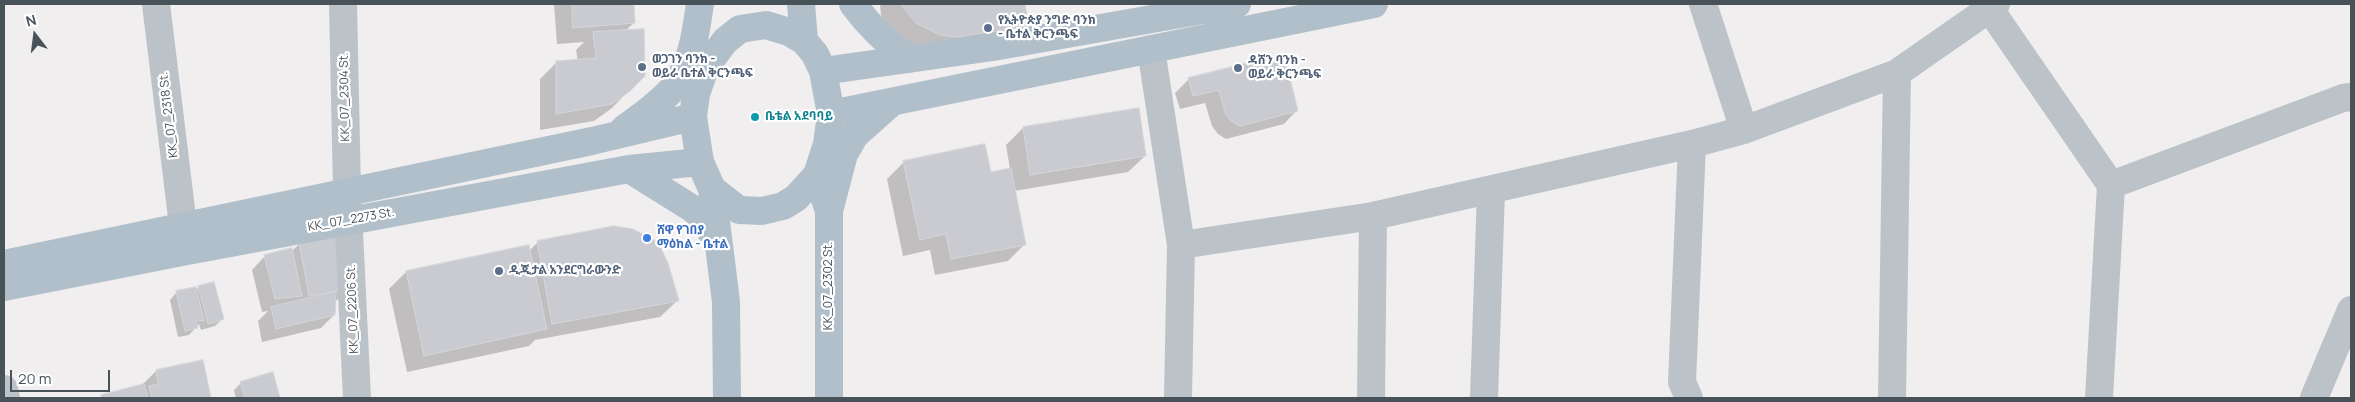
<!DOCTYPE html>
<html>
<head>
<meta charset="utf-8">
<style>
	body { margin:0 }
	#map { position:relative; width:2355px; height:402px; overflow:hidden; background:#f0eeee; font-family:Manrope,sans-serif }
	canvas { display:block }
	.frame { position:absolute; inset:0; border:5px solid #485259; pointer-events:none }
	.north { position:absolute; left:10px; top:10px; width:50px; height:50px; -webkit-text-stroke:4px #fff; paint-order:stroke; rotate:345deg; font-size:14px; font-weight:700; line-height:20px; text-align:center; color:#485259 }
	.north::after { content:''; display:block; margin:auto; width:18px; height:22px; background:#485259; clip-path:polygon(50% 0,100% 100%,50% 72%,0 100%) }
	.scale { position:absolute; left:10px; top:370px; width:100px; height:22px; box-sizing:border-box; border:2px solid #485259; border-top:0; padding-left:6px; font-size:15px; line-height:18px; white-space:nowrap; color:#485259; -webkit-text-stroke:4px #fff; paint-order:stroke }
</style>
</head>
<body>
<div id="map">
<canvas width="2355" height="402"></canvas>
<div class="frame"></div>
<div class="north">N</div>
<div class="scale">20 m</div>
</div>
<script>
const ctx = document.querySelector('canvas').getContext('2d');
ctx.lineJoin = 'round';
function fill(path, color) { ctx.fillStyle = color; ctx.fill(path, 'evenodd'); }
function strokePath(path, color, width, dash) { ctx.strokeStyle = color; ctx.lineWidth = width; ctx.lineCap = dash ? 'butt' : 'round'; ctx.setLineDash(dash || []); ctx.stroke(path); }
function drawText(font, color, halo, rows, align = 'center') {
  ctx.font = font + ' Manrope,"Noto Sans Ethiopic",sans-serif'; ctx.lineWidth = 4.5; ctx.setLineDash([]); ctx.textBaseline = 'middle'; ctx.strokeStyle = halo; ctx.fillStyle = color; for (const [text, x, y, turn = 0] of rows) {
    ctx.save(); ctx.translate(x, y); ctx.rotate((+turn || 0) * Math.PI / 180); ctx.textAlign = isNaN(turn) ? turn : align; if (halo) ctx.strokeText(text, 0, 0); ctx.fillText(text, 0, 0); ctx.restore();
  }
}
fill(new Path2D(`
	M 554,4 L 633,4 L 634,23 L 625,31 L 643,76 L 612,108 L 594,121 L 540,130 L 540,79 L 557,62 L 578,61 L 576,50 L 584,42 L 557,44 Z
	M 880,4 L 1023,4 L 1027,26 L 1011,43 L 923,51 L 899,40 L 881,15 Z
	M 1189,79 L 1297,110 L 1284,124 L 1226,139 L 1218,134 L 1212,126 L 1205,103 L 1180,109 L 1175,93 Z
	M 1023,128 L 1145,156 L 1128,172 L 1014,191 L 1025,244 L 1008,261 L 935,275 L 930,250 L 903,256 L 887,179 L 904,162 L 990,173 L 1010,169 L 1006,145 Z
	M 538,242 L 677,301 L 660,317 L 535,340 L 529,346 L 407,372 L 389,289 L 406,272 L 528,246 L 529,251 Z
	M 300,243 L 347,289 L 335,302 L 334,315 L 321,328 L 262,342 L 258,321 L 268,311 L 262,312 L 252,270 L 265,256 L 291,252 Z
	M 199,287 L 222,319 L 215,326 L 201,330 L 199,324 L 189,335 L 178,337 L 170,300 L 177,292 L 195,291 Z
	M 202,361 L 210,398 L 100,398 L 143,384 L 156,371 Z
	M 272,374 L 279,398 L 236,398 L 234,390 L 241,383 Z`), '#0003');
const building = new Path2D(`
	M 572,4 L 634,4 L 635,23 L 573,28 Z
	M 901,4 L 1025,4 L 1029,26 L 956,37 L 940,35 L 916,23 Z
	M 644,29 L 645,76 L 630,91 L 612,104 L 556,114 L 556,61 L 596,58 L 593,32 Z
	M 1284,54 L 1298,111 L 1240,126 L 1231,121 L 1225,113 L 1219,90 L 1193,96 L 1188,78 Z
	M 1139,108 L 1146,156 L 1030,175 L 1023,127 Z
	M 985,144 L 991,172 L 1011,168 L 1026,245 L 951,259 L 946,234 L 920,240 L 903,161 Z
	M 614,226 L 633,229 L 658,242 L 668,263 L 679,301 L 552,324 L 537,241 Z
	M 339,234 L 349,289 L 309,296 L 299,242 Z
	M 529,245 L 547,329 L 424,356 L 406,271 Z
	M 292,248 L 302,296 L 275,299 L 264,255 Z
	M 214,282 L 224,319 L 208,324 L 198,286 Z
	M 196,287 L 204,321 L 196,320 L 198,328 L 185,331 L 176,291 Z
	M 336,292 L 335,315 L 276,329 L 271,307 Z
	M 203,360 L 211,398 L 152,398 L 149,386 L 158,384 L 156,370 Z
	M 273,372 L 280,398 L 245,398 L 240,382 Z
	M 144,384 L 148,398 L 102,398 L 101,395 Z`);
fill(building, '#c9cbd0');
strokePath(building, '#d3d5d9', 1);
strokePath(new Path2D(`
	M 156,4 L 186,250
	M 343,4 L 347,190 L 357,398
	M 1989,8 L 2111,185 L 2343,98 L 2351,97
	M 1151,49 L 1181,245 L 1178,398
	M 1744,130 L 1897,73 L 1996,4
	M 1181,245 L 1373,216 L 1692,144 L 1744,130 L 1703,4
	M 4,389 L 6,398
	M 1371,398 L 1373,216
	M 1484,398 L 1491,191
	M 1689,398 L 1682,382 L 1692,144
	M 1892,398 L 1897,73
	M 2099,398 L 2111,185
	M 2314,398 L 2351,310`), '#bbc3c9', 28);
strokePath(new Path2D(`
	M 801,4 L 804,41
	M 853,4 C 869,26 887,43 909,59
	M 766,25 L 789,32 L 804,41 L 815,54 L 823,71 L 831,114 L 827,144 L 817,175 L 796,198 L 783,206 L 762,211 L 739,210 L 712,189 L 700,162 L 693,117 L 696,94 L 705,68 L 725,41 L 740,29 Z
	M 823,71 L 993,47 L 1237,4
	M 831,114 L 1374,4
	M 624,129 C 640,117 660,104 674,87 C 692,65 696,31 700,4
	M 629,169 L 693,209 L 701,216 L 717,241
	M 817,175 L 829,211 L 829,398
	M 712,189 L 726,302 L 727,398
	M 829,211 L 844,154 L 855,135 L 891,103
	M 4,264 L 592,141 L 693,117
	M 4,287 L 187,251 L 629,169 L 700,162`), '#b1bfca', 28);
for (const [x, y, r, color] of [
	[988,28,5,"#5c6f8a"],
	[642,67,5,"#5c6f8a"],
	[1238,68,5,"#5c6f8a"],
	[755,117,5,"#0f9aa8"],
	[647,238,5,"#3f7fe0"],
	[499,271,5,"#5c6f8a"]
]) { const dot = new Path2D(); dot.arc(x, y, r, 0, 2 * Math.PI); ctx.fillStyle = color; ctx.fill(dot); strokePath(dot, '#fff', 2); }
drawText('bold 12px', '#4e5e75', '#fff', [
	["የኢትዮጵያ ንግድ ባንክ",998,21],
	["- ቤተል ቅርንጫፍ",998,35],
	["ወጋገን ባንክ -",652,60],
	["ወይራ ቤተል ቅርንጫፍ",652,74],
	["ዳሸን ባንክ -",1248,61],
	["ወይራ ቅርንጫፍ",1248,75],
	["ዲጂታል አንደርግራውንድ",509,271]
], 'left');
drawText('12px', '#485259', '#fff', [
	["KK_07_2304 St.",345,97,-91],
	["KK_07_2318 St.",169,115,-97],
	["KK_07_2273 St.",351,220,-10],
	["KK_07_2302 St.",829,286,-90],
	["KK_07_2206 St.",353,309,-92]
]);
drawText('bold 12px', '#0d838f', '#fff', [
	["ቤቴል አደባባይ",765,117]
], 'left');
drawText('bold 12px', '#366cbe', '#fff', [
	["ሸዋ የገበያ",657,231],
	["ማዕከል - ቤተል",657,245]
], 'left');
</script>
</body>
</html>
